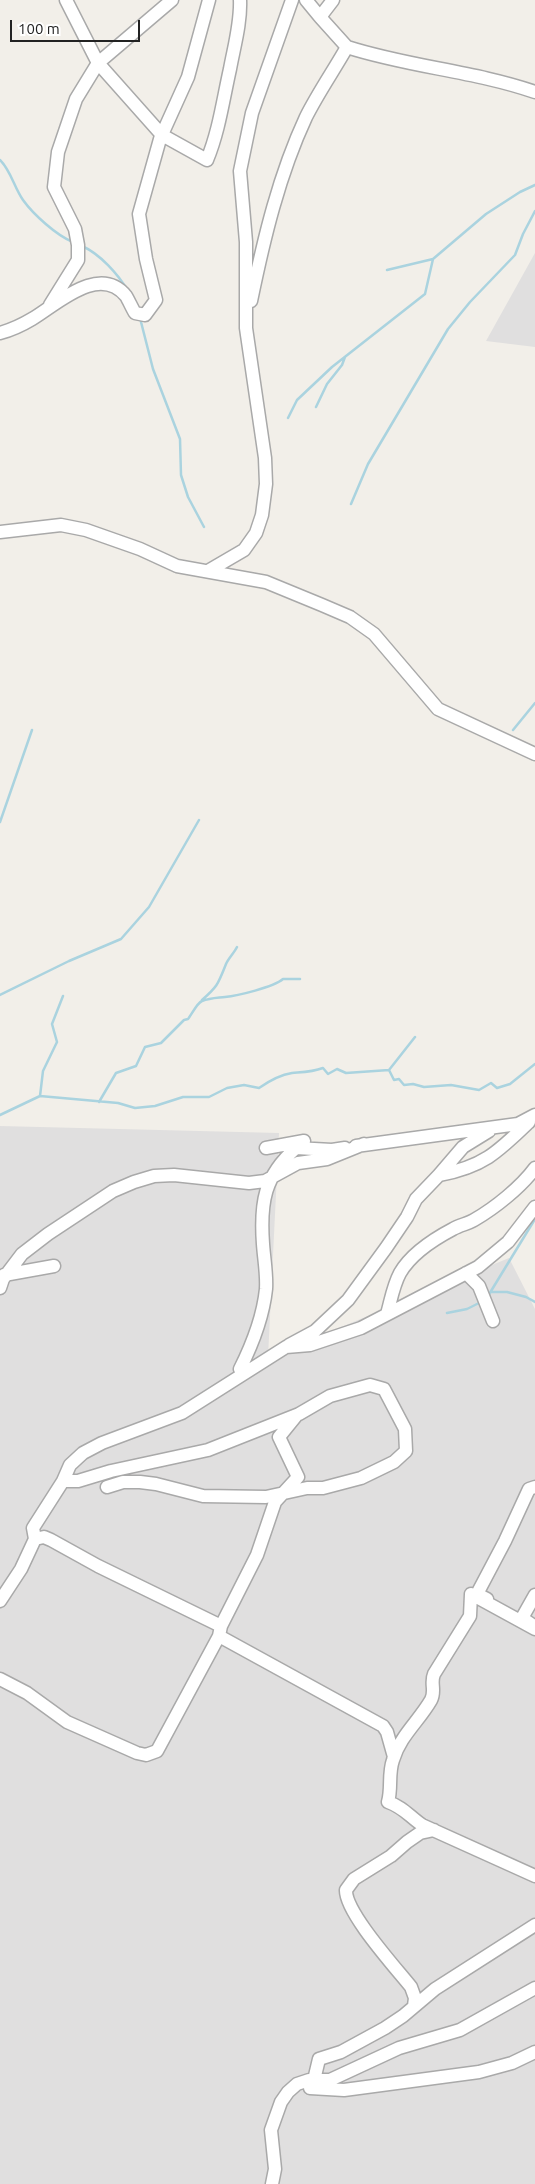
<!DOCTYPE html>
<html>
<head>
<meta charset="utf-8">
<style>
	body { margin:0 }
	#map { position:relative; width:535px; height:2184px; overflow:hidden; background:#f2efe9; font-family:Ubuntu,sans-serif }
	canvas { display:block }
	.scale { position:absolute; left:10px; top:20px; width:130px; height:22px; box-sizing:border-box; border:2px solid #222; border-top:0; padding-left:6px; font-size:15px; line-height:18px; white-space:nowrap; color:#222; -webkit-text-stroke:4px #fff; paint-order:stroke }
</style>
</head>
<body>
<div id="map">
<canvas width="535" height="2184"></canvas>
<div class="scale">100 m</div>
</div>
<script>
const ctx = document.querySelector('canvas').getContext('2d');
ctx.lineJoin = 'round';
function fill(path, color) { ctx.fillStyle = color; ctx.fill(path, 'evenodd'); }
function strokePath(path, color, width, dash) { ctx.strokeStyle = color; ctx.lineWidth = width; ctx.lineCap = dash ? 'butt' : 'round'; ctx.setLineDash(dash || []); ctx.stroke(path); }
fill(new Path2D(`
	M 535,253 L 535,347 L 486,341 Z
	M 0,1126 L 279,1133 L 268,1357 L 509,1258 L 535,1309 L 535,2184 L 0,2184 Z`), '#e0dfdf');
strokePath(new Path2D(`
	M 0,160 C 11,171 14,187 23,200 C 33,214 57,236 73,242
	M 82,246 C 100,254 118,274 128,291
	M 387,270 L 433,259 L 486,214 L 520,192 L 535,185
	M 140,318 L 153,369 L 180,439 L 181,475 L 188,497 L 204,527
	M 316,407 L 327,384 L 342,365 L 345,357
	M 288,418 L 297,400 L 332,367 L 425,294 L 433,259
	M 351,504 L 368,464 L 448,329 L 470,302 L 515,255 L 523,234 L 535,211
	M 513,730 L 535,703
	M 0,822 L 32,730
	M 0,995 L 69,961 L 121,939 L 149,907 L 199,820
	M 202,1000 C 218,986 218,984 226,964 C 228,959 234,953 237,947
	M 389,1070 L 394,1080 L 399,1079 L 404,1085 L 413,1084 L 424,1087 L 451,1085 L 479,1090 L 491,1083 L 497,1088 L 510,1084 L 535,1064
	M 40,1096 L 118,1103 L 135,1108 L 155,1106 L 183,1097 L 209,1097 L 227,1088 L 244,1085 L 259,1088 C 269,1081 279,1075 292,1073 C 304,1072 312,1072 323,1068 L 328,1074 L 337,1069 L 346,1073 L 389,1070 L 415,1037
	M 99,1102 L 116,1073 L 136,1066 L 145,1047 L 161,1043 L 184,1020 L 188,1019 C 192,1014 197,1003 202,1001 C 210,998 217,998 225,997 C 237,996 274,987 283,979 L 300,979
	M 0,1115 L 40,1096 L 43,1071 L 57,1042 L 52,1024 L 63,996
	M 492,1292 L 507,1292 L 526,1297 L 535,1302
	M 488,1296 L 535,1219
	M 447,1313 L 467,1309 L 481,1302`), '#aad3df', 2.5);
const minor = new Path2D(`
	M 66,0 L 98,63 L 162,135 L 207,160 C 219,131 223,100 230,69 C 234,47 241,23 240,0
	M 306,0 L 320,17
	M 347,47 C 409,67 474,71 535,92
	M 251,301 C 264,238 279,175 306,117 C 318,93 334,70 347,47 L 320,17 L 333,0
	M 50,305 L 78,260 L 78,245 L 75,229 L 54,187 L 58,152 L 76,99 L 98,63 L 172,0
	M 0,333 C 11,330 22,325 32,319 C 56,305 99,263 126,296 C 129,301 132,308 135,313 L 145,315 L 156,300 L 146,259 L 139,214 L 160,139 L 188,77 L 209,0
	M 0,532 L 61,525 L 86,530 L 140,549 L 177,566 L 266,582 L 322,605 L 350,617 L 374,634 L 438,709 L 535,754
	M 208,571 L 244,550 L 256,533 L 262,515 L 266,484 L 265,458 L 246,328 L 246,242 L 240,171 L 252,113 L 292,0
	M 489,1131 L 463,1147 L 439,1175 C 483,1167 498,1152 529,1122
	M 356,1146 L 518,1124 L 535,1115
	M 266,1148 L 304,1141
	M 466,1273 L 479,1286 L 493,1321
	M 4,1275 L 54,1266
	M 0,1288 L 3,1279 L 22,1254 L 48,1234 L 113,1191 L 134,1182 L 154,1176 L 174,1175 L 249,1183 L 265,1181 L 298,1163 L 327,1159 L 364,1144
	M 387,1314 C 391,1300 393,1286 400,1273 C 411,1254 434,1239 453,1229 C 460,1225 467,1224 474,1220 C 495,1208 521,1187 535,1168
	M 289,1345 L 315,1331 L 348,1300 L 386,1248 L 407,1217 L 416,1199 L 439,1175
	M 240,1369 C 253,1343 263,1318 266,1289 C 267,1274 264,1259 263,1244 C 260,1203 264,1176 296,1148 L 332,1150 L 345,1148
	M 63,1481 L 78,1481 L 111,1471 L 208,1450 L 299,1414 L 330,1396 L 370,1385 L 384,1389 L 405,1429 L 406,1451 L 394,1462 L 361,1478 L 323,1488 L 307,1488 L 266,1497 L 203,1496 L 156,1484 L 140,1482 L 123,1482 L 107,1487
	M 35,1539 L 44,1537 L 51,1540 L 98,1566 L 221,1626
	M 487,1599 L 477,1594 L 505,1541 L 529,1489 L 535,1487
	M 0,1601 L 21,1569 L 35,1539 L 33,1528 L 63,1481 L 70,1465 L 83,1453 L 102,1443 L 182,1413 L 286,1347 L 310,1345 L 361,1328 L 478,1267 L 508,1242 L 535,1207
	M 531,1624 L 522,1618 L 535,1595
	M 535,1629 L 471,1594 L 470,1616 L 434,1674 C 430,1683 436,1691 431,1700 C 419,1721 400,1736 393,1760 C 388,1774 392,1788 388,1802 C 403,1807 409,1816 422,1825 L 535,1876
	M 219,1636 L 383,1726 L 387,1732 L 394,1757
	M 0,1679 L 27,1693 L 67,1722 L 137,1753 L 146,1755 L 157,1751 L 219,1636 L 221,1626 L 257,1555 L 275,1502 L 298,1477 L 279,1437 L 296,1416
	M 414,2006 L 415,1998 L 411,1987 C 395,1967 345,1912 346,1890 L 354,1879 L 391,1856 L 407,1842 L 420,1833 L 434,1830
	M 314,2080 L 319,2059 L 341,2052 L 385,2028 L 403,2016 L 435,1989 L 535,1925
	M 310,2088 L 344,2090 L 479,2072 L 512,2063 L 535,2052
	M 272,2184 L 275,2169 L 271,2130 L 281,2102 L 288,2092 L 297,2084 L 309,2080 L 330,2080 L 399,2048 L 460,2030 L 535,1988`);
strokePath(minor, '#a9a9a9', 15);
strokePath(minor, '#fff', 12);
</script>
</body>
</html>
